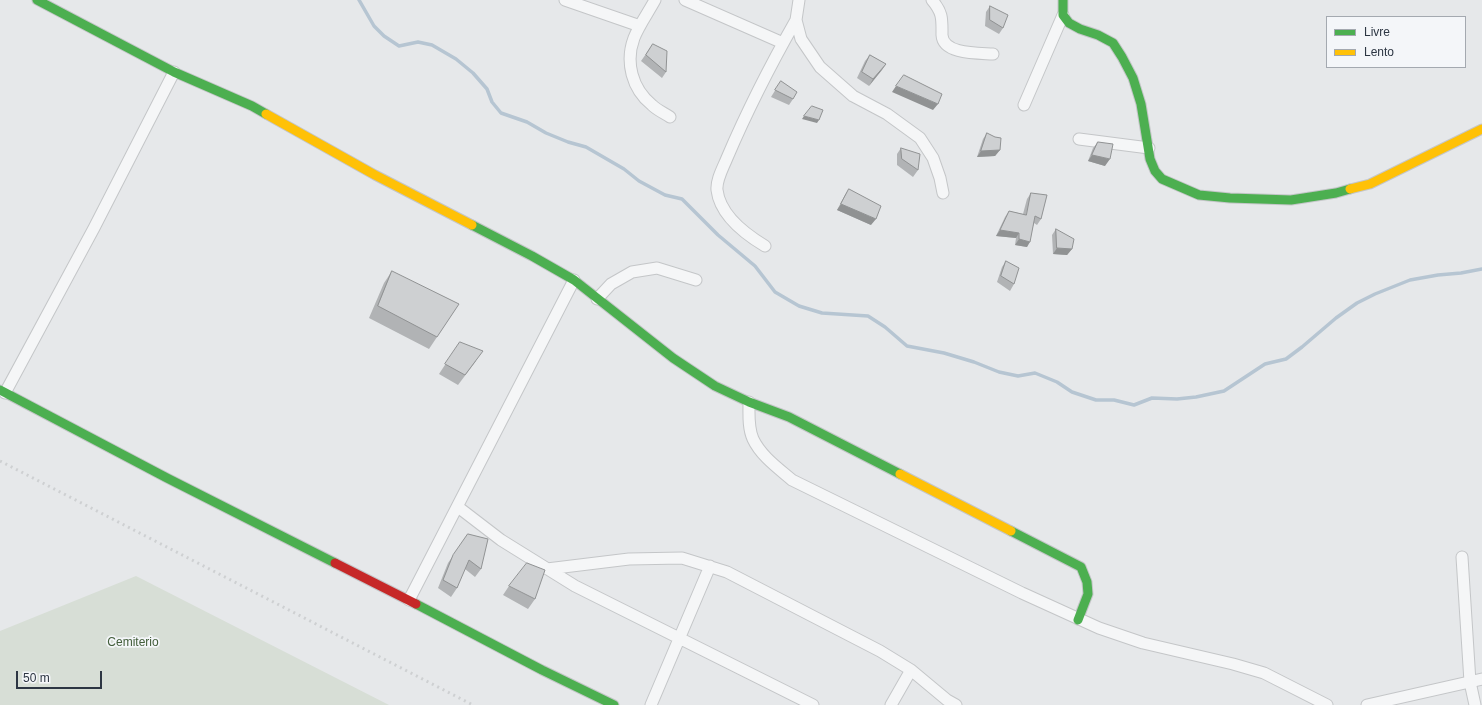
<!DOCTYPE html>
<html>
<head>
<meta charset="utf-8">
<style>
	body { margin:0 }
	#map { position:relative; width:1482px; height:705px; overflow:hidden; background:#e6e8ea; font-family:Arial,sans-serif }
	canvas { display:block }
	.legend { position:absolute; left:1326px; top:16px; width:140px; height:52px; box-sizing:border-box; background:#f4f6f9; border:1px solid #a4a9b0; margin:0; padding:5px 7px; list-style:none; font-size:12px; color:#2d3643 }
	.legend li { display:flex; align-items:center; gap:8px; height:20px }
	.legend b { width:20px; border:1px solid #a4a9b0 }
	.scale { position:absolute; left:16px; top:671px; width:86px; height:18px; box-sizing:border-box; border:2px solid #2d3643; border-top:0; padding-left:5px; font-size:12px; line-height:14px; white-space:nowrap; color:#2d3643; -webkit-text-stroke:3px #f4f6f9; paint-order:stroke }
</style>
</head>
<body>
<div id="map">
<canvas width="1482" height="705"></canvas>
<ul class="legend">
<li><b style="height:5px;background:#4caf50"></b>Livre</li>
<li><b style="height:5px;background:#ffc107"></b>Lento</li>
</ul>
<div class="scale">50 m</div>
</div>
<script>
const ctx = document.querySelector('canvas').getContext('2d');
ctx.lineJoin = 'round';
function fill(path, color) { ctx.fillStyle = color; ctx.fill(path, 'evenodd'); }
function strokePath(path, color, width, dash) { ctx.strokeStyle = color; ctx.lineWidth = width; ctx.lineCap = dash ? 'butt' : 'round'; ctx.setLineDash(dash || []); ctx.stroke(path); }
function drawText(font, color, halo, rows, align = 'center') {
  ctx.font = font + ' Arial,sans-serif'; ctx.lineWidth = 3.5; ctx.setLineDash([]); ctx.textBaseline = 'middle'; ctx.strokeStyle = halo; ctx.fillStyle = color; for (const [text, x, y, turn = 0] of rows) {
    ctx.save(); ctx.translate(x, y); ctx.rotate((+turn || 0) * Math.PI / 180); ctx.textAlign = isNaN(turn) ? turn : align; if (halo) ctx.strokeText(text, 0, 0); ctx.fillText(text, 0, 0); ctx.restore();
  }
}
fill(new Path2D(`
	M 136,576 L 389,705 L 0,705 L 0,631 Z`), '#d7ded6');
strokePath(new Path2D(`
	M 359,0 L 374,26 L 384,36 L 399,46 L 418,42 L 432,45 L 456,59 L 473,73 L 487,89 L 492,102 L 501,113 L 527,122 L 546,133 L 568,142 L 586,147 L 624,169 L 639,181 L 665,195 L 682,199 L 718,235 L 755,266 L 775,292 L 799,306 L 822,313 L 868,316 L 885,327 L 907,346 L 944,353 L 974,362 L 999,372 L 1018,376 L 1035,373 L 1057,382 L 1072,392 L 1096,400 L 1114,400 L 1134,405 L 1152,398 L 1177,399 L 1196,397 L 1224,391 L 1265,364 L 1286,359 L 1302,347 L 1336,318 L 1357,303 L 1375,294 L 1410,280 L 1438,275 L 1461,273 L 1482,269`), '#b6c5d2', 3.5);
const street = new Path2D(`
	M 565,0 L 640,26
	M 655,0 C 648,13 639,25 634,38 C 625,62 632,89 652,105 C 657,110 664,113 670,117
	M 685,0 L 783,43
	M 799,0 L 796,20 L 801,39 L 820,67 L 853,96 L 887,114 L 920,138 L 933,158 L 940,178 L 943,193
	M 932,0 C 943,13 942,19 942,35 C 943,55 980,53 993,54
	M 1024,105 L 1063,15
	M 1079,139 L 1149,148
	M 765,246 C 745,234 720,215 717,190 C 716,180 723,168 727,158 C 747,111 771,64 796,20
	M 597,299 L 611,284 L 632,272 L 657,268 L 696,280
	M 5,393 L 94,228 L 174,72
	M 749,402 C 749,414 748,428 753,439 C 761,456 778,468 792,480 L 1022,593 L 1099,628 L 1143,643 L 1233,664 L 1264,673 L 1327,705
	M 458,507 L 501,540 L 575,586 L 813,705
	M 1462,557 L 1470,682 L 1475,705
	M 547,569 L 629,559 L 682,558 L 727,572 L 880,651 L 911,670 L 947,700 L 956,705
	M 409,600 L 574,280
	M 651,705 L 710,566
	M 891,705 L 911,670
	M 1367,705 L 1482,679`);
const fast = new Path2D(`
	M 37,0 L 174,72 L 252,106 L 266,114
	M 1063,0 L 1063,15 L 1069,23 L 1080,29 L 1098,35 L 1113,43 L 1122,57 L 1133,78 L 1141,104 L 1150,159 L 1155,171 L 1162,179 L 1199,195 L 1230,198 L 1291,200 L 1336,193 L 1350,189
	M 472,225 L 532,256 L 574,280 L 673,358 L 715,386 L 749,402 L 789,417 L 900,474
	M 0,390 L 167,478 L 335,563
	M 1011,531 L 1081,567 L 1087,582 L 1088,594 L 1078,620
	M 416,604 L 542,670 L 614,705`);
const slow = new Path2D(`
	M 266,114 L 375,175 L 472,225
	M 1350,189 L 1370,184 L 1482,129
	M 900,474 L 1011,531`);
const jam = new Path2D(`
	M 335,563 L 416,604`);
strokePath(street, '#c4c6c8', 13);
strokePath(fast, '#c4c6c8', 11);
strokePath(slow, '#c4c6c8', 11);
strokePath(jam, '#c4c6c8', 11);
strokePath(street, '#f5f6f7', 11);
strokePath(fast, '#4caf50', 9);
strokePath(slow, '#ffc107', 9);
strokePath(jam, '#c62828', 9);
strokePath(new Path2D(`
	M 0,461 L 473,705`), '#ced0d2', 3, [2, 4]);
fill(new Path2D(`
	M 990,6 L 1003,28 L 999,34 L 985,26 L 986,12 Z
	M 653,44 L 666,72 L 662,78 L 641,61 Z
	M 870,55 L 886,64 L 869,86 L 857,78 L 865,61 Z
	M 781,81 L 793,99 L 789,105 L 771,97 Z
	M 987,133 L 1000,150 L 995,156 L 977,157 L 983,139 Z
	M 1098,142 L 1105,166 L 1088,161 L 1093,148 Z
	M 901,148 L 918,170 L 913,177 L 897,165 L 897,154 Z
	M 849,189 L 871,225 L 837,210 L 845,195 Z
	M 1031,193 L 1041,219 L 1037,225 L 1034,223 L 1027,247 L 1015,245 L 1016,238 L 996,236 L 1005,217 L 1009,211 L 1023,214 L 1027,199 Z
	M 1056,229 L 1072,249 L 1067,255 L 1053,254 L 1052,235 Z
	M 1006,261 L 1014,284 L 1010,291 L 997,282 L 1002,267 Z
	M 392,271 L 437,337 L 429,349 L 369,318 L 384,283 Z
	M 460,342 L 476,361 L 458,385 L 439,374 Z
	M 468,534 L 481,569 L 475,577 L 465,569 L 457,588 L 451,597 L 438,588 L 448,563 Z
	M 509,586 L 535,599 L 528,609 L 503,595 Z`), '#b1b3b5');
fill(new Path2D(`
	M 886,64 L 882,70 L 869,86 L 873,79 Z
	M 896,86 L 938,104 L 933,110 L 892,92 Z
	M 804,116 L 819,120 L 817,123 L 802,119 Z
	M 1000,150 L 995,156 L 977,157 L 981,151 Z
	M 1092,155 L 1110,159 L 1105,166 L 1088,161 Z
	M 841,204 L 876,219 L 871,225 L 837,210 Z
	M 1000,230 L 1019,233 L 1016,238 L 996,236 Z
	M 1019,239 L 1030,242 L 1027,247 L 1015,245 Z
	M 1057,248 L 1072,249 L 1067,255 L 1053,254 Z`), '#909293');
const building = new Path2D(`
	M 990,6 L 1008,15 L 1003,28 L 990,20 Z
	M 653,44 L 667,51 L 666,72 L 646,55 Z
	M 870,55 L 886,64 L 873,79 L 862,72 Z
	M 904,75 L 942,94 L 938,104 L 896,86 Z
	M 781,81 L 797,92 L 793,99 L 775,90 Z
	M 812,106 L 823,110 L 819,120 L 804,116 Z
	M 987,133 L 995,137 L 1001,138 L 1000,150 L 981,151 Z
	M 1098,142 L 1113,144 L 1110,159 L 1092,155 Z
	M 901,148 L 920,154 L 918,170 L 902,159 Z
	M 849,189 L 881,206 L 876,219 L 841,204 Z
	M 1031,193 L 1047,195 L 1041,219 L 1035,216 L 1030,242 L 1019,239 L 1019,233 L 1000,230 L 1009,211 L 1026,215 Z
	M 1056,229 L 1074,239 L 1072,249 L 1057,248 Z
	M 1006,261 L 1019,268 L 1014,284 L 1001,276 Z
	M 392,271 L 459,304 L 437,337 L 378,306 Z
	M 460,342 L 483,351 L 465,375 L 445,364 Z
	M 468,534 L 488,539 L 481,569 L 469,560 L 457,588 L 443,580 L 453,555 Z
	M 527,563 L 545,570 L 535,599 L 509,586 Z`);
fill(building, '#ced0d2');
strokePath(building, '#909293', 1);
drawText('12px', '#435e3b', '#f4f6f9', [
	["Cemiterio",133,643]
]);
</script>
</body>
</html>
